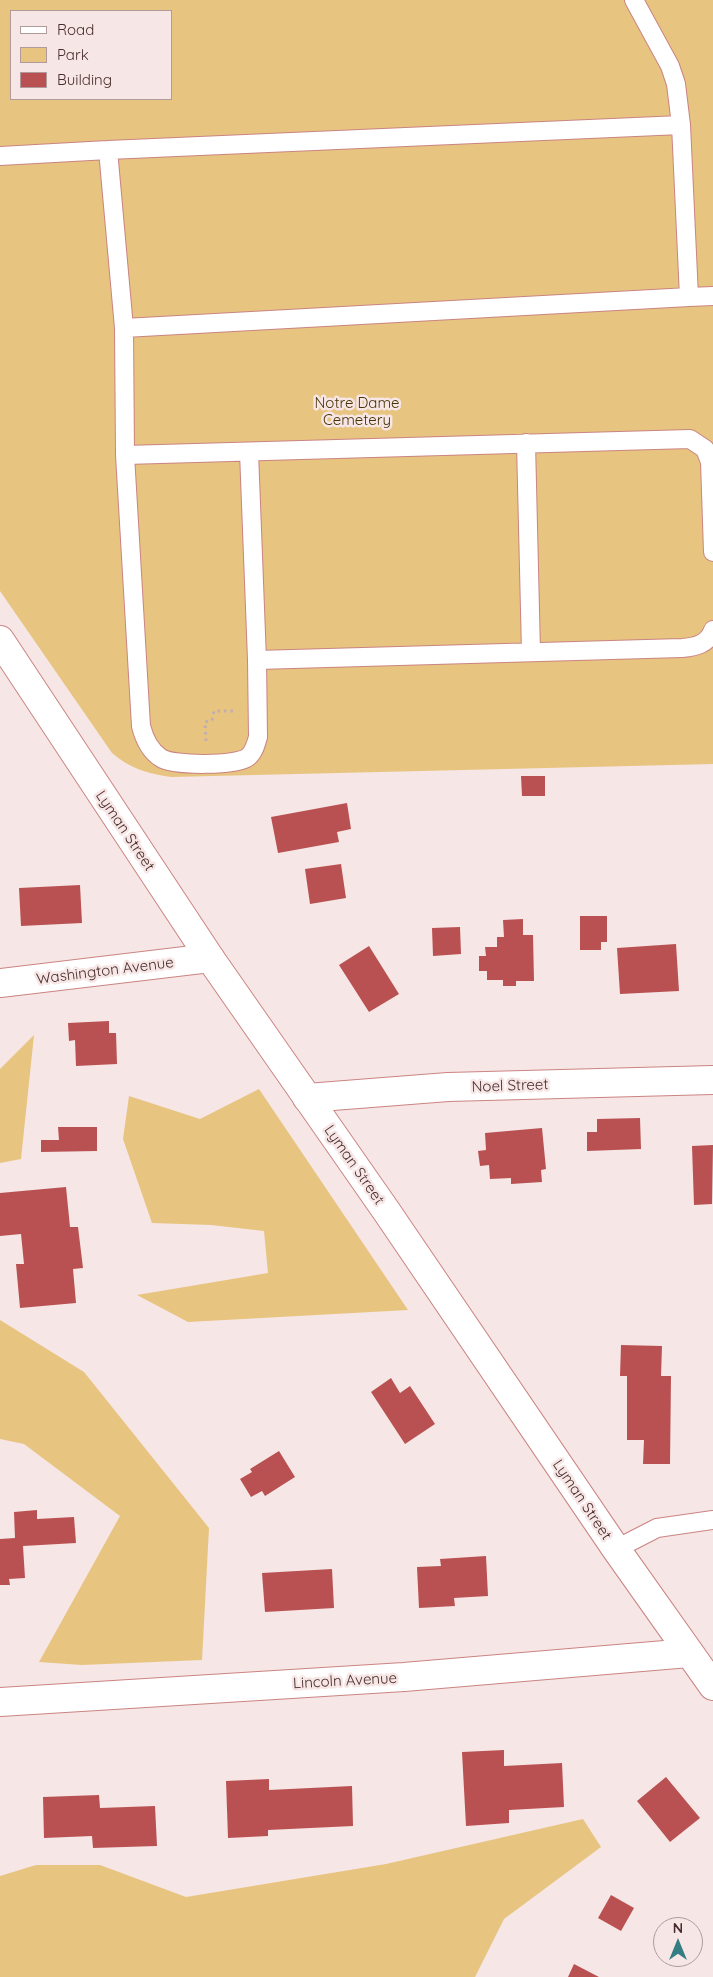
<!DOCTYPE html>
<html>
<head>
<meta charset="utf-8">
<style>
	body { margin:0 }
	#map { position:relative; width:713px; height:1977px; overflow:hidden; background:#f6e6e5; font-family:Quicksand,sans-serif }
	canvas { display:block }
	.legend { position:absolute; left:10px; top:10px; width:162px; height:90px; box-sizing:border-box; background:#f6e6e5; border:1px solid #b09b9a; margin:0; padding:6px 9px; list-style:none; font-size:15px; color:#482b2a }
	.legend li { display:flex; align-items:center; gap:10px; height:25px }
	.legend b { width:25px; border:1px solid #b09b9a }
	.north { position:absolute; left:653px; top:1917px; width:50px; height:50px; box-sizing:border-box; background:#f6e6e5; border:1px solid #b09b9a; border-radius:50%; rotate:0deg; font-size:14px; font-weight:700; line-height:20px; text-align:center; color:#482b2a }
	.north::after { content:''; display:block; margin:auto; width:18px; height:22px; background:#347d82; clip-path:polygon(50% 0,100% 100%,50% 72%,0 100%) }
</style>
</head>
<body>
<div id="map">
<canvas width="713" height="1977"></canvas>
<ul class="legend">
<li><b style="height:6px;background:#fff"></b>Road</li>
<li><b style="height:14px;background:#e8c481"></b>Park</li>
<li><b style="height:14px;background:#b95152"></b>Building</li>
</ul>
<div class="north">N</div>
</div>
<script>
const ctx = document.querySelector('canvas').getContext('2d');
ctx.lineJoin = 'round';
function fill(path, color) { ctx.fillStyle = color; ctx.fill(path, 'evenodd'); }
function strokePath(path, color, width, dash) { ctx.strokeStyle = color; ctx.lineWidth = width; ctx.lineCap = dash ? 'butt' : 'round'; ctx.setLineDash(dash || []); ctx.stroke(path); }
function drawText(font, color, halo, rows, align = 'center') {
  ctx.font = font + ' Quicksand,sans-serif'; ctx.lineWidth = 5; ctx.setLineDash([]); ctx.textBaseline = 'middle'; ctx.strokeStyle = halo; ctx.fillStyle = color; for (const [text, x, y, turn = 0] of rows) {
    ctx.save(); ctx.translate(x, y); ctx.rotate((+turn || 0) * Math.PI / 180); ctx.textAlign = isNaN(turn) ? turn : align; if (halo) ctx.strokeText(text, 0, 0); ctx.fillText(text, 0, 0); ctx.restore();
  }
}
fill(new Path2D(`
	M 0,0 L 713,0 L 713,764 L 171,777 C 146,773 131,769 112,753 L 0,591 ZM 11,11 L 171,11 L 171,99 L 11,99 Z
	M 34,1035 L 21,1159 L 0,1163 L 0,1069 Z
	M 259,1089 L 408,1310 L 188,1322 L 137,1295 L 268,1273 L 264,1231 L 211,1225 L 152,1223 L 123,1139 L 129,1096 L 200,1119 Z
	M 0,1320 L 84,1372 L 209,1528 L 202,1660 L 82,1665 L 39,1662 L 120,1516 L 24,1444 L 0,1439 Z
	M 583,1819 L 601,1847 L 504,1919 L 475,1977 L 0,1977 L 0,1876 L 36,1865 L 100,1865 L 186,1897 L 386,1864 Z`), '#e8c481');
fill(new Path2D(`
	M 521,776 L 545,776 L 545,796 L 522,796 Z
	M 347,803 L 351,829 L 337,832 L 339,842 L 278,853 L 271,817 Z
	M 341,864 L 346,898 L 310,904 L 305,869 Z
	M 80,885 L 82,923 L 21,926 L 19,888 Z
	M 580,916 L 607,916 L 607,942 L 601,942 L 601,950 L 580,950 Z
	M 523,919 L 523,935 L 533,935 L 534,981 L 516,981 L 516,986 L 503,986 L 503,980 L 487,980 L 487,971 L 479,971 L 479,956 L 486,956 L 485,947 L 497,947 L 497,937 L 504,937 L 503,920 Z
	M 460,927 L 461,954 L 433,956 L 432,928 Z
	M 676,944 L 679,991 L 620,994 L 617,948 Z
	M 369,946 L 399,994 L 369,1012 L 339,965 Z
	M 109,1021 L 109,1033 L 116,1033 L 117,1064 L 76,1066 L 75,1040 L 69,1041 L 68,1023 Z
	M 640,1118 L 641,1149 L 587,1151 L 587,1132 L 597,1132 L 597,1119 Z
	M 58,1127 L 97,1127 L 97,1151 L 41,1152 L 41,1140 L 59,1140 Z
	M 542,1128 L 546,1169 L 541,1170 L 542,1182 L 511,1184 L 511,1178 L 490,1179 L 489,1165 L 480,1166 L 478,1151 L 486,1150 L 485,1133 Z
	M 713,1145 L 712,1204 L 694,1205 L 692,1146 Z
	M 66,1187 L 70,1227 L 78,1227 L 83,1268 L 73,1269 L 76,1303 L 20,1308 L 16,1264 L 24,1264 L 21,1234 L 0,1236 L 0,1193 Z
	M 621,1345 L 662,1346 L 661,1376 L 671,1376 L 670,1464 L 643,1464 L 644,1440 L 627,1440 L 627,1376 L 620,1376 Z
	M 391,1378 L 400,1393 L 410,1386 L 435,1424 L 405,1444 L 371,1392 Z
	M 279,1451 L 295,1477 L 265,1496 L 262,1491 L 251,1497 L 240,1479 L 252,1472 L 250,1469 Z
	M 37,1510 L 37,1519 L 74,1517 L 76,1543 L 23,1546 L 25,1578 L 9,1579 L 10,1585 L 0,1585 L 0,1539 L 15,1538 L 14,1512 Z
	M 486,1556 L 488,1596 L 454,1598 L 455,1606 L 419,1608 L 417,1567 L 441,1566 L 440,1559 Z
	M 332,1569 L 334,1608 L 265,1612 L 262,1573 Z
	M 504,1750 L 504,1766 L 562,1763 L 564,1807 L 509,1810 L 509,1823 L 466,1826 L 462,1752 Z
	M 666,1777 L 700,1818 L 670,1842 L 637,1801 Z
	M 269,1779 L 269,1790 L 352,1786 L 353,1826 L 268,1830 L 268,1836 L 228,1838 L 226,1781 Z
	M 99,1795 L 100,1808 L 155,1806 L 157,1846 L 93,1848 L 92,1836 L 44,1838 L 43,1797 Z
	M 611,1895 L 634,1908 L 621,1931 L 598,1918 Z
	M 574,1964 L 599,1977 L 568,1977 Z`), '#b95152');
const lane = new Path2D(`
	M 634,0 L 670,66 L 676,84 L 681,125 L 689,297 L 124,328 L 125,455 L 141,726 C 144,738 150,751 161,758 C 173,766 237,766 248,757 C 254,752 256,744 258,737 L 257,660 L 682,648 C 696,647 708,644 713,630
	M 0,156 L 108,150
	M 689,297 L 713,296
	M 124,328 L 108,150 L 681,125
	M 526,443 L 531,652
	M 249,452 L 257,660
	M 125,455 L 690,439 L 705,449 L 710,462 L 713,552
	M 616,1549 L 657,1528 L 713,1520`);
const street = new Path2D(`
	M 0,983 L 210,958
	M 307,1098 L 448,1087 L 713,1080
	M 0,1702 L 404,1677 L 689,1653`);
const secondary = new Path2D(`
	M 0,640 L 210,958 L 387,1212 L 616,1549 L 713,1686`);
strokePath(lane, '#ca8482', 20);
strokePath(street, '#ca8482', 30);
strokePath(secondary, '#ca8482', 30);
strokePath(new Path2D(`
	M 206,741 L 205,722 L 212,720 L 214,711 L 233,711`), '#c2aead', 3, [2.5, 4]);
strokePath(lane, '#fff', 18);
strokePath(street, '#fff', 28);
strokePath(secondary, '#fff', 28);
drawText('15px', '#483304', '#f6e6e5', [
	["Notre Dame",357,403],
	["Cemetery",357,420]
]);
drawText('15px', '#482b2a', '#f6e6e5', [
	["Lyman Street",125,831,56],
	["Washington Avenue",105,971,-7],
	["Noel Street",510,1086,-2],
	["Lyman Street",354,1165,55],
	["Lyman Street",582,1500,56],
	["Lincoln Avenue",345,1681,-3]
]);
</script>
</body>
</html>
